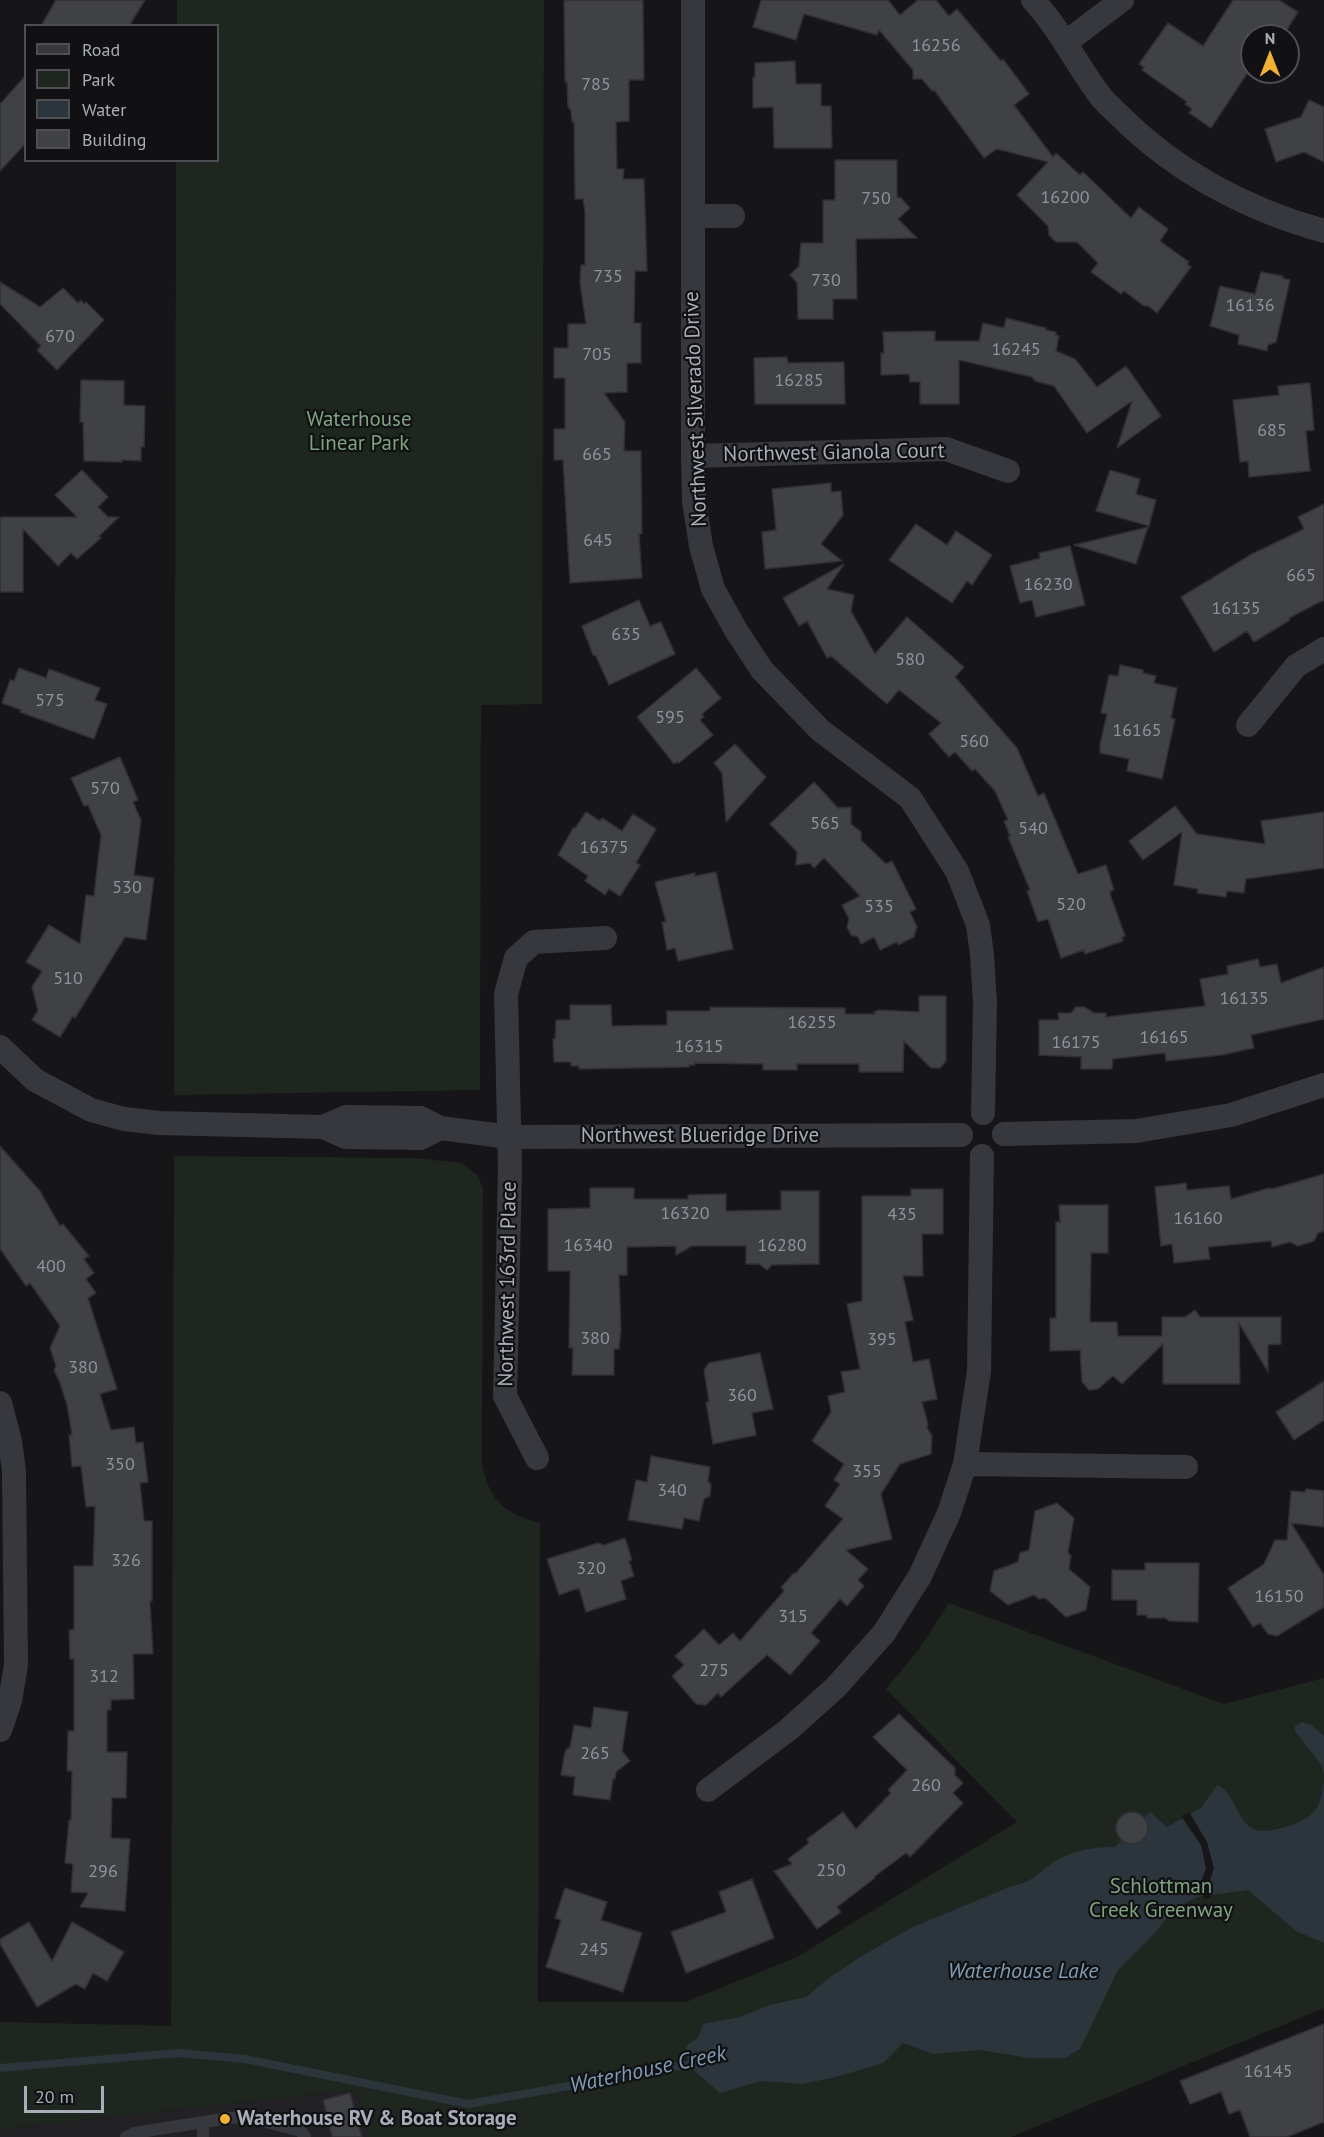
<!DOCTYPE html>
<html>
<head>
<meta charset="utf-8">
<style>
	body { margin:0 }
	#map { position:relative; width:1324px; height:2137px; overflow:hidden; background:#161618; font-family:"PT Sans",sans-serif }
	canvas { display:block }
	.legend { position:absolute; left:24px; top:24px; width:195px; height:138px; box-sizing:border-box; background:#111113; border:2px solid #4d4f55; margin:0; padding:8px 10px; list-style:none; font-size:18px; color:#a8adb8 }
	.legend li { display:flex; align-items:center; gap:12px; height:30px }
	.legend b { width:30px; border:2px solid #4d4f55 }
	.north { position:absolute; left:1240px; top:24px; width:60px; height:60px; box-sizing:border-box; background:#111113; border:2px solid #4d4f55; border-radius:50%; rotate:0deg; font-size:16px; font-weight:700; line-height:24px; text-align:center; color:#a8adb8 }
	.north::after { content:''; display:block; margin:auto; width:21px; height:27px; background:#f2b134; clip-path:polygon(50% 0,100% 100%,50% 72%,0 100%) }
	.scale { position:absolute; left:24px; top:2086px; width:80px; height:27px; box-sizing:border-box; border:3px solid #a8adb8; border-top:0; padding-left:8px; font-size:18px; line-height:21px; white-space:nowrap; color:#a8adb8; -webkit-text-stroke:4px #111113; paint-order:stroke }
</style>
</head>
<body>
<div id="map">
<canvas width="1324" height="2137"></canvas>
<ul class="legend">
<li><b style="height:8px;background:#37383d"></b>Road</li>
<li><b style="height:16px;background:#1e261f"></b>Park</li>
<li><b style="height:16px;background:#2c353c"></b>Water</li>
<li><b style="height:16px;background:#404145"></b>Building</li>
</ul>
<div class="north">N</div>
<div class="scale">20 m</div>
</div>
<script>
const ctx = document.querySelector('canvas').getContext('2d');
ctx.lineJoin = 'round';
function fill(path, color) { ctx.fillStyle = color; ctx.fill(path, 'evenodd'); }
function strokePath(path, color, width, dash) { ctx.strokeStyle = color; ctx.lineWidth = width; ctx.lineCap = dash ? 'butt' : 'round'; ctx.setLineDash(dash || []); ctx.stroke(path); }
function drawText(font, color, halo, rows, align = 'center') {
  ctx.font = font + ' "PT Sans",sans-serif'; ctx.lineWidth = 4.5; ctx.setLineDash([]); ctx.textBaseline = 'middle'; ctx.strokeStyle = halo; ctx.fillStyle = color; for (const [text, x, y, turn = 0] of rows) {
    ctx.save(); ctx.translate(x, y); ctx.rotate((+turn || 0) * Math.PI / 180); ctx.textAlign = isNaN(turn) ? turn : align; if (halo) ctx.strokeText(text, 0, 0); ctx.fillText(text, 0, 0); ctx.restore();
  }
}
fill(new Path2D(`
	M 356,2090 L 369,2137 L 0,2137 L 0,2129 Z`), '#222225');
fill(new Path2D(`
	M 177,0 L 544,0 L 542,704 L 481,705 L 480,1090 L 174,1095 L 176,161 L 218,160 L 218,26 L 177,25 Z
	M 174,1156 L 415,1158 L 461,1163 L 478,1175 L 483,1189 L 482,1461 C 487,1498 504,1514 540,1523 L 538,2002 L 686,2002 L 797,1957 L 1017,1822 L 886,1689 L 919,1649 L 949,1603 L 1224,1704 L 1324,1678 L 1324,2008 L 1011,2137 L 369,2137 L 356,2090 L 0,2129 L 0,2022 L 171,2026 Z`), '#1e261f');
fill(new Path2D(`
	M 1303,1722 L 1311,1725 L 1324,1736 L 1324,1775 L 1322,1766 L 1295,1731 L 1295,1726 Z
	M 1324,1780 L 1324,1943 L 1296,1931 L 1248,1890 L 1197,1897 L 1173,1910 L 1153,1935 L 1118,1970 L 1080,2049 L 1065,2058 L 1029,2058 L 980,2050 L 933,2054 L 903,2043 L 883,2063 L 836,2077 L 802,2084 L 761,2081 L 720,2093 L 689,2066 L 686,2046 L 698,2038 L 703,2024 L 740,2017 L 770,2005 L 806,1997 L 829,1978 L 860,1957 L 913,1927 L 1012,1886 C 1026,1884 1038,1875 1048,1866 C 1068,1851 1091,1847 1115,1847 L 1150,1812 L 1167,1827 L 1201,1808 L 1217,1785 C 1235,1794 1236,1817 1251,1828 C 1264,1837 1305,1823 1315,1811 C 1321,1802 1323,1790 1324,1780 Z`), '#2c353c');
fill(new Path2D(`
	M 1189,1812 L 1207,1842 L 1214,1869 L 1209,1883 L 1211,1898 L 1204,1899 L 1201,1882 L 1206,1868 L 1201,1845 L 1181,1816 Z`), '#161618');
strokePath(new Path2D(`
	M 0,2068 L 179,2053 L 245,2059 L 468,2104 L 698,2063`), '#2c353c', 8);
const building = new Path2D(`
	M 56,0 L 145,0 L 129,26 L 41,26 Z
	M 564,0 L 643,0 L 644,80 L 629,80 L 629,121 L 616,122 L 617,169 L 624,169 L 623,179 L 644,179 L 647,271 L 635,271 L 634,323 L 641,323 L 641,363 L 627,363 L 627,392 L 604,393 L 625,422 L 624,451 L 641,451 L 642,534 L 639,534 L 642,578 L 570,583 L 563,460 L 554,460 L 554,429 L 565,429 L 565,378 L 554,378 L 554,348 L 568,348 L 568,324 L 586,324 L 580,283 L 581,265 L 585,265 L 585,212 L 583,199 L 575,199 L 574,122 L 572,122 L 571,111 L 568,106 L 567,82 L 565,82 Z
	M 761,0 L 888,0 L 900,15 L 918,0 L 936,0 L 949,16 L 957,9 L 1001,61 L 1003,59 L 1029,94 L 1014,105 L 1053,157 L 1056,153 L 1080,175 L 1083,172 L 1131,218 L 1139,207 L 1168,229 L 1160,241 L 1189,262 L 1187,264 L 1191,267 L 1157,313 L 1148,306 L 1144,306 L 1124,291 L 1121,294 L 1091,272 L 1098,263 L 1077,242 L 1056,242 L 1049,235 L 1048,226 L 1017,195 L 1048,162 L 997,149 L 984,158 L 934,90 L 932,91 L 922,79 L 913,79 L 913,70 L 879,30 L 877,35 L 804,14 L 796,40 L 753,27 Z
	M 1233,0 L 1279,0 L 1298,12 L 1283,36 L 1252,36 L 1252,66 L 1211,128 L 1189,113 L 1192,109 L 1185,104 L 1187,102 L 1142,70 L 1144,67 L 1139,64 L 1168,23 L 1203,46 Z
	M 795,61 L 796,84 L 821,84 L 821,106 L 831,106 L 832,148 L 774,148 L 773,107 L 753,108 L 753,77 L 755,77 L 755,63 Z
	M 26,75 L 26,143 L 0,171 L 0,104 Z
	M 1309,100 L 1324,107 L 1324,162 L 1304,152 L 1276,162 L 1265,129 L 1301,117 Z
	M 835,160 L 897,160 L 897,197 L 901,198 L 910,208 L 898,219 L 917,238 L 856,239 L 857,299 L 833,299 L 833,319 L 798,319 L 797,283 L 790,275 L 799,266 L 801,243 L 823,243 L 823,200 L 835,200 Z
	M 1261,272 L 1283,276 L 1282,278 L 1290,280 L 1276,342 L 1268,345 L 1267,351 L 1238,344 L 1239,335 L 1210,326 L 1220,286 L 1255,294 Z
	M 0,282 L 40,307 L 63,288 L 78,303 L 81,300 L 84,304 L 86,302 L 104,320 L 57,370 L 37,350 L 41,346 L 0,304 Z
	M 1006,318 L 1046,328 L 1046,330 L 1056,332 L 1056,335 L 1059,336 L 1056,351 L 1075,359 L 1097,387 L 1126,366 L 1161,416 L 1117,448 L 1132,401 L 1087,433 L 1054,386 L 1035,381 L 1032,377 L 959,360 L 959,404 L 920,404 L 920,382 L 910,382 L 909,374 L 881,375 L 881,353 L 884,353 L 883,332 L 935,331 L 935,341 L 979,341 L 983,323 L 1004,328 Z
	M 787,357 L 788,363 L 844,362 L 845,404 L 755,404 L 754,358 Z
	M 81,380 L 124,381 L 124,405 L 145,406 L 144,447 L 141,447 L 141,461 L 122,460 L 122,462 L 84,461 L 83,422 L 80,422 Z
	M 1310,383 L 1314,430 L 1306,431 L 1310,471 L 1249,477 L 1248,461 L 1240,462 L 1233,400 L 1279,395 L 1278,386 Z
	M 82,470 L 108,497 L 98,507 L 108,517 L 119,517 L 99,536 L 101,538 L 77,559 L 71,553 L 58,566 L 23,529 L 23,592 L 0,592 L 0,517 L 77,517 L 55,495 Z
	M 1110,470 L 1140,479 L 1136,494 L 1156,500 L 1149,526 L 1096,511 Z
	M 831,483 L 831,492 L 841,491 L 843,515 L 821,544 L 842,561 L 765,569 L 762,532 L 776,530 L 772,489 Z
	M 1324,504 L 1324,600 L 1289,618 L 1290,620 L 1254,642 L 1247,631 L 1214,652 L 1181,597 L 1252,554 L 1304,529 L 1298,517 Z
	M 916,524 L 947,545 L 956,531 L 992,555 L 972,585 L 967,581 L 952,603 L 889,560 Z
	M 1148,527 L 1136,564 L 1074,545 Z
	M 1070,546 L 1085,605 L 1036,617 L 1032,600 L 1020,603 L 1010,566 L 1040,558 L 1039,553 Z
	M 844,564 L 827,589 L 854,595 L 851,611 L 875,654 L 907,617 L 964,667 L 955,677 L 1017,748 L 1038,796 L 1044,793 L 1078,874 L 1106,865 L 1114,890 L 1111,891 L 1110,894 L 1125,936 L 1122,937 L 1123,941 L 1085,954 L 1084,950 L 1061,958 L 1048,919 L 1038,922 L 1027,891 L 1030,890 L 1008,837 L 1010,836 L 1004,821 L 1008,820 L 995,791 L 975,769 L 972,771 L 955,752 L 949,757 L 929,734 L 941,723 L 899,690 L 887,704 L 831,656 L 827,658 L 807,621 L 799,626 L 783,598 Z
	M 639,600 L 650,626 L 661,622 L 675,654 L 609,685 L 596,656 L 593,655 L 582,626 Z
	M 1120,665 L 1143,670 L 1143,673 L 1156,676 L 1154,683 L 1177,688 L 1171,718 L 1175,719 L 1162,779 L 1127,771 L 1129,759 L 1100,753 L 1100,744 L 1107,714 L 1101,713 L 1109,675 L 1118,676 Z
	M 19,668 L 46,678 L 49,669 L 100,688 L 95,700 L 107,704 L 94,739 L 20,712 L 21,710 L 2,703 L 10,680 L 14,681 Z
	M 696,668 L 721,698 L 702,714 L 704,717 L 700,720 L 713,735 L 679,763 L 677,762 L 674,764 L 637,717 Z
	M 735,744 L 766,777 L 726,822 L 722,773 L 714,763 Z
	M 120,757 L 138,800 L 133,802 L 141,820 L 134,875 L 154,878 L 146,940 L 125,937 L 75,1018 L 73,1016 L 60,1037 L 32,1020 L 38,1010 L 32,987 L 42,971 L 26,962 L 49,925 L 80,944 L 86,895 L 94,896 L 101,835 L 88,805 L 84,806 L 71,778 Z
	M 814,782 L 838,808 L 851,807 L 851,824 L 861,832 L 861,840 L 886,864 L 892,861 L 916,909 L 910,912 L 917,927 L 914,937 L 898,945 L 897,942 L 880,950 L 874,937 L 861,944 L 858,937 L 851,935 L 847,927 L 849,919 L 842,905 L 860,896 L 824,858 L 814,868 L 810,863 L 796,865 L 797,852 L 770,824 Z
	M 1175,806 L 1197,834 L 1265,844 L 1261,821 L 1324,812 L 1324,868 L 1246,879 L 1244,893 L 1227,891 L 1226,897 L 1197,893 L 1198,889 L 1174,885 L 1182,832 L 1143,860 L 1129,841 Z
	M 586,812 L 600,821 L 602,818 L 622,831 L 633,814 L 656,829 L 636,863 L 640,865 L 620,896 L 609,889 L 605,895 L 585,881 L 588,876 L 558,855 L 573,828 L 576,827 Z
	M 716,872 L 733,949 L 678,961 L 675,948 L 667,950 L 662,922 L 666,922 L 655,882 L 695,873 L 695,876 Z
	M 1258,959 L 1260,967 L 1277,964 L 1281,983 L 1324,967 L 1324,1019 L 1251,1035 L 1254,1048 L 1222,1055 L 1166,1061 L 1165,1053 L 1113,1059 L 1112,1069 L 1081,1069 L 1081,1057 L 1039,1055 L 1039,1020 L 1059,1020 L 1058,1013 L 1071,1013 L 1076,1007 L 1084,1007 L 1094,1013 L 1106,1013 L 1106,1017 L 1205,1006 L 1200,979 L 1228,974 L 1227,966 Z
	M 919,996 L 946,996 L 946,1061 L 940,1068 L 931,1068 L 904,1041 L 903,1072 L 859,1072 L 859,1064 L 797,1064 L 797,1070 L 763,1070 L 763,1064 L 695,1063 L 695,1065 L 689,1065 L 689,1067 L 579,1069 L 579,1066 L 571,1066 L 571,1062 L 554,1062 L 553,1039 L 555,1039 L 556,1020 L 570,1020 L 570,1005 L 611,1005 L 612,1026 L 667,1025 L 667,1011 L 710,1011 L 710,1007 L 845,1008 L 845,1014 L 875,1014 L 874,1012 L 879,1010 L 919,1012 Z
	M 0,1146 L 40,1191 L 60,1226 L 63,1224 L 89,1256 L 84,1259 L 94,1273 L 86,1279 L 96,1293 L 88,1298 L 117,1389 L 100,1394 L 111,1430 L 134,1427 L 136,1443 L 143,1442 L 148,1482 L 140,1483 L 144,1521 L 152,1521 L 152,1601 L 150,1601 L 153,1654 L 133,1654 L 134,1699 L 111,1700 L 111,1710 L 107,1710 L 107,1752 L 127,1752 L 126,1798 L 112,1798 L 111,1838 L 130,1839 L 125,1911 L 80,1907 L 88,1893 L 71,1892 L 73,1864 L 65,1863 L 69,1820 L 71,1820 L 72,1771 L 67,1771 L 68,1731 L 74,1731 L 74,1659 L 70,1659 L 69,1630 L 74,1630 L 74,1566 L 93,1566 L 95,1506 L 86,1507 L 81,1466 L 72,1467 L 69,1435 L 72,1435 L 67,1405 L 60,1383 L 54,1370 L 56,1366 L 50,1348 L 60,1326 L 30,1283 L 26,1286 L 0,1249 Z
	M 1324,1174 L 1324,1231 L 1318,1233 L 1314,1241 L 1298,1246 L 1290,1242 L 1272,1247 L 1271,1241 L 1208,1247 L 1210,1259 L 1174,1263 L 1172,1244 L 1161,1246 L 1155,1187 L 1186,1183 L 1187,1190 L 1229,1186 L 1231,1199 L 1269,1188 L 1272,1189 Z
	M 590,1188 L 634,1188 L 634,1199 L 688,1199 L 688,1195 L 726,1194 L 726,1211 L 781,1210 L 781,1191 L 819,1191 L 819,1264 L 772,1265 L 767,1270 L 759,1264 L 746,1264 L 746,1246 L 692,1246 L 676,1255 L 676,1246 L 627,1247 L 627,1275 L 619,1275 L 621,1330 L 619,1349 L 614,1349 L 614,1375 L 572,1375 L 573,1348 L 569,1348 L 570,1271 L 548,1271 L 548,1209 L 590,1208 Z
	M 911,1189 L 943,1189 L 943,1234 L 922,1234 L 923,1276 L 903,1276 L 913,1320 L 905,1322 L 913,1362 L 929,1359 L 937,1399 L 922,1402 L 928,1424 L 927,1428 L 932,1436 L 931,1454 L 900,1464 L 881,1494 L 892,1539 L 846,1550 L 868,1569 L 858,1580 L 864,1586 L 847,1606 L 840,1599 L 811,1633 L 820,1641 L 790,1675 L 767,1655 L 721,1697 L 718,1693 L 706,1705 L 696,1704 L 672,1676 L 684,1665 L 675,1656 L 704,1629 L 719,1645 L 733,1633 L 740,1641 L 784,1591 L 781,1587 L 794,1573 L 796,1573 L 843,1519 L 825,1506 L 840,1484 L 834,1480 L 844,1464 L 812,1441 L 831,1412 L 828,1396 L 845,1392 L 841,1372 L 860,1369 L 847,1304 L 862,1301 L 862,1196 L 911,1196 Z
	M 1059,1205 L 1108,1205 L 1108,1253 L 1091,1253 L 1090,1322 L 1117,1322 L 1118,1336 L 1162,1336 L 1162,1317 L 1185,1317 L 1195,1310 L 1200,1317 L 1281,1317 L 1281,1344 L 1268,1345 L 1268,1372 L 1239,1323 L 1240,1384 L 1163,1384 L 1163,1344 L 1122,1384 L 1113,1376 L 1098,1389 L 1089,1390 L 1082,1382 L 1080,1350 L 1050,1351 L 1050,1318 L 1056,1318 L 1056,1222 L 1060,1222 Z
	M 760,1353 L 773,1409 L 752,1413 L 756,1435 L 713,1444 L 706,1402 L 709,1402 L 704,1370 L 709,1363 Z
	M 1324,1381 L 1324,1420 L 1294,1440 L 1276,1412 Z
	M 651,1456 L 710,1467 L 708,1481 L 711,1485 L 710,1496 L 704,1499 L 699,1521 L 684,1518 L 682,1529 L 628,1520 L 636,1480 L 647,1482 Z
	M 1306,1489 L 1324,1491 L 1324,1527 L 1291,1523 L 1324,1575 L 1324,1607 L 1277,1636 L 1268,1634 L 1260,1623 L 1253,1627 L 1228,1588 L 1264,1564 L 1275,1540 L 1287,1540 L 1291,1491 L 1305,1492 Z
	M 1057,1503 L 1074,1518 L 1068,1552 L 1071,1556 L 1069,1569 L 1090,1587 L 1086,1610 L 1066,1617 L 1045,1598 L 1039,1599 L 1034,1595 L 1008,1605 L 990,1591 L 994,1571 L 1018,1562 L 1020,1553 L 1029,1550 L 1035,1511 Z
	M 625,1538 L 632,1560 L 629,1561 L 634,1576 L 621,1581 L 626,1599 L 586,1612 L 579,1588 L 559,1595 L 547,1559 L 598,1543 L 604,1545 Z
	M 1145,1563 L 1199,1563 L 1198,1622 L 1169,1621 L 1165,1618 L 1147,1618 L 1147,1615 L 1137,1615 L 1137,1600 L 1112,1600 L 1112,1570 L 1145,1570 Z
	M 594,1707 L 628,1712 L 622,1751 L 630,1761 L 616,1772 L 615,1779 L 613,1779 L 610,1800 L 573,1795 L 575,1777 L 561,1775 L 564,1756 L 566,1750 L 570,1747 L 574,1725 L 591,1728 Z
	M 899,1714 L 955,1768 L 955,1775 L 963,1783 L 953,1793 L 963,1803 L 910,1857 L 906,1853 L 874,1877 L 875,1878 L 837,1907 L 841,1912 L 817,1929 L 774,1871 L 792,1864 L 788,1859 L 809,1843 L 807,1839 L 843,1812 L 856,1829 L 891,1793 L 888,1790 L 907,1770 L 873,1737 Z
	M1116 1828a16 16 0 1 1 32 0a16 16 0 1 1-32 0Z
	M 752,1879 L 774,1938 L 686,1973 L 671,1932 L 726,1912 L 719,1892 Z
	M 565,1888 L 607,1902 L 601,1920 L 642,1933 L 623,1992 L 546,1967 L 561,1920 L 555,1918 Z
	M 29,1922 L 52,1961 L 72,1922 L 124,1952 L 107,1981 L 93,1973 L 85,1989 L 76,1984 L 37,2007 L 0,1944 L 0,1939 Z
	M 1324,2024 L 1324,2122 L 1287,2137 L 1250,2137 L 1240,2110 L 1229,2114 L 1221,2092 L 1190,2104 L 1180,2081 Z
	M 350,2093 L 362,2137 L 332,2137 L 323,2100 Z`);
fill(building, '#404145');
strokePath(building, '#303034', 1.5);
strokePath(new Path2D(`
	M 126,2137 L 134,2133 L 229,2118 L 247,2117 L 301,2131 L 305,2137
	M 203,2137 L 203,2123`), '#37383d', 12);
strokePath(new Path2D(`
	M 693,0 L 693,456 L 694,501 L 701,546 L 713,589 L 737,632 L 762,670 L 820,730 L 910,798 L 957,871 L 978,925 L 982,955 L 985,1002 L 983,1113
	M 1033,0 C 1059,28 1076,63 1098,93 C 1104,102 1113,109 1120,116 C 1176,172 1248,210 1324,231
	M 1065,43 L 1122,0
	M 693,216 L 733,216
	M 693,456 L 946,449 L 1008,471
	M 1248,725 L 1296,666 L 1324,649
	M 0,1047 L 35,1080 L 91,1110 L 124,1119 L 160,1123 L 323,1127 L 346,1137 L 421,1138 L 440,1128
	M 323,1127 L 346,1117 L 421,1118 L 440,1128 L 510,1137 L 961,1135
	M 1004,1134 L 1136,1131 L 1231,1115 L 1324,1085
	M 0,1403 L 10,1441 L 14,1471 L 16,1665 L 10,1701 L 0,1730
	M 537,1458 L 505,1396 L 510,1168 L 506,994 L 516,958 L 534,942 L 605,938
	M 965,1464 L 1186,1467
	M 708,1790 L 788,1730 L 836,1687 L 884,1633 L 920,1576 L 949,1513 L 965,1464 L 979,1371 L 982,1156`), '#37383d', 24);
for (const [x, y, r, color] of [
	[225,2119,6,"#f2b134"]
]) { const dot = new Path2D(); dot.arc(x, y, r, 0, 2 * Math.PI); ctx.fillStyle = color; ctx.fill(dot); strokePath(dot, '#111113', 2); }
drawText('18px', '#8e929b', null, [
	["16256",936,46],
	["785",596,85],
	["16200",1065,198],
	["750",876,199],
	["735",608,277],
	["730",826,281],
	["16136",1250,306],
	["670",60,337],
	["16245",1016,350],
	["705",597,355],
	["16285",799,381],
	["685",1272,431],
	["665",597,455],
	["645",598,541],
	["665",1301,576],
	["16230",1048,585],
	["16135",1236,609],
	["635",626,635],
	["580",910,660],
	["575",50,701],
	["595",670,718],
	["16165",1137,731],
	["560",974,742],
	["570",105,789],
	["565",825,824],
	["540",1033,829],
	["16375",604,848],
	["530",127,888],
	["520",1071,905],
	["535",879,907],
	["510",68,979],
	["16135",1244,999],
	["16255",812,1023],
	["16165",1164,1038],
	["16175",1076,1043],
	["16315",699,1047],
	["16320",685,1214],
	["435",902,1215],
	["16160",1198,1219],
	["16340",588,1246],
	["16280",782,1246],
	["400",51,1267],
	["380",595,1339],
	["395",882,1340],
	["380",83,1368],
	["360",742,1396],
	["350",120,1465],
	["355",867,1472],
	["340",672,1491],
	["326",126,1561],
	["320",591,1569],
	["16150",1279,1597],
	["315",793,1617],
	["275",714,1671],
	["312",104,1677],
	["265",595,1754],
	["260",926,1786],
	["250",831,1871],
	["296",103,1872],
	["245",594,1950],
	["16145",1268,2072]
]);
drawText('21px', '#a8adb8', '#111113', [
	["Northwest Silverado Drive",696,409,-92],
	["Northwest Gianola Court",834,453,-1],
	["Northwest Blueridge Drive",700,1136],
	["Northwest 163rd Place",508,1284,-89]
]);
drawText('21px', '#7fa381', '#111113', [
	["Waterhouse",359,420],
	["Linear Park",359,444],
	["Schlottman",1161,1887],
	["Creek Greenway",1161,1911]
]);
drawText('bold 21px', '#a8adb8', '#111113', [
	["Waterhouse RV & Boat Storage",237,2119]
], 'left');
drawText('italic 22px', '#7f9bb3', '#111113', [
	["Waterhouse Lake",1023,1972],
	["Waterhouse Creek",648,2070,-12]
]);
</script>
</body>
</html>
